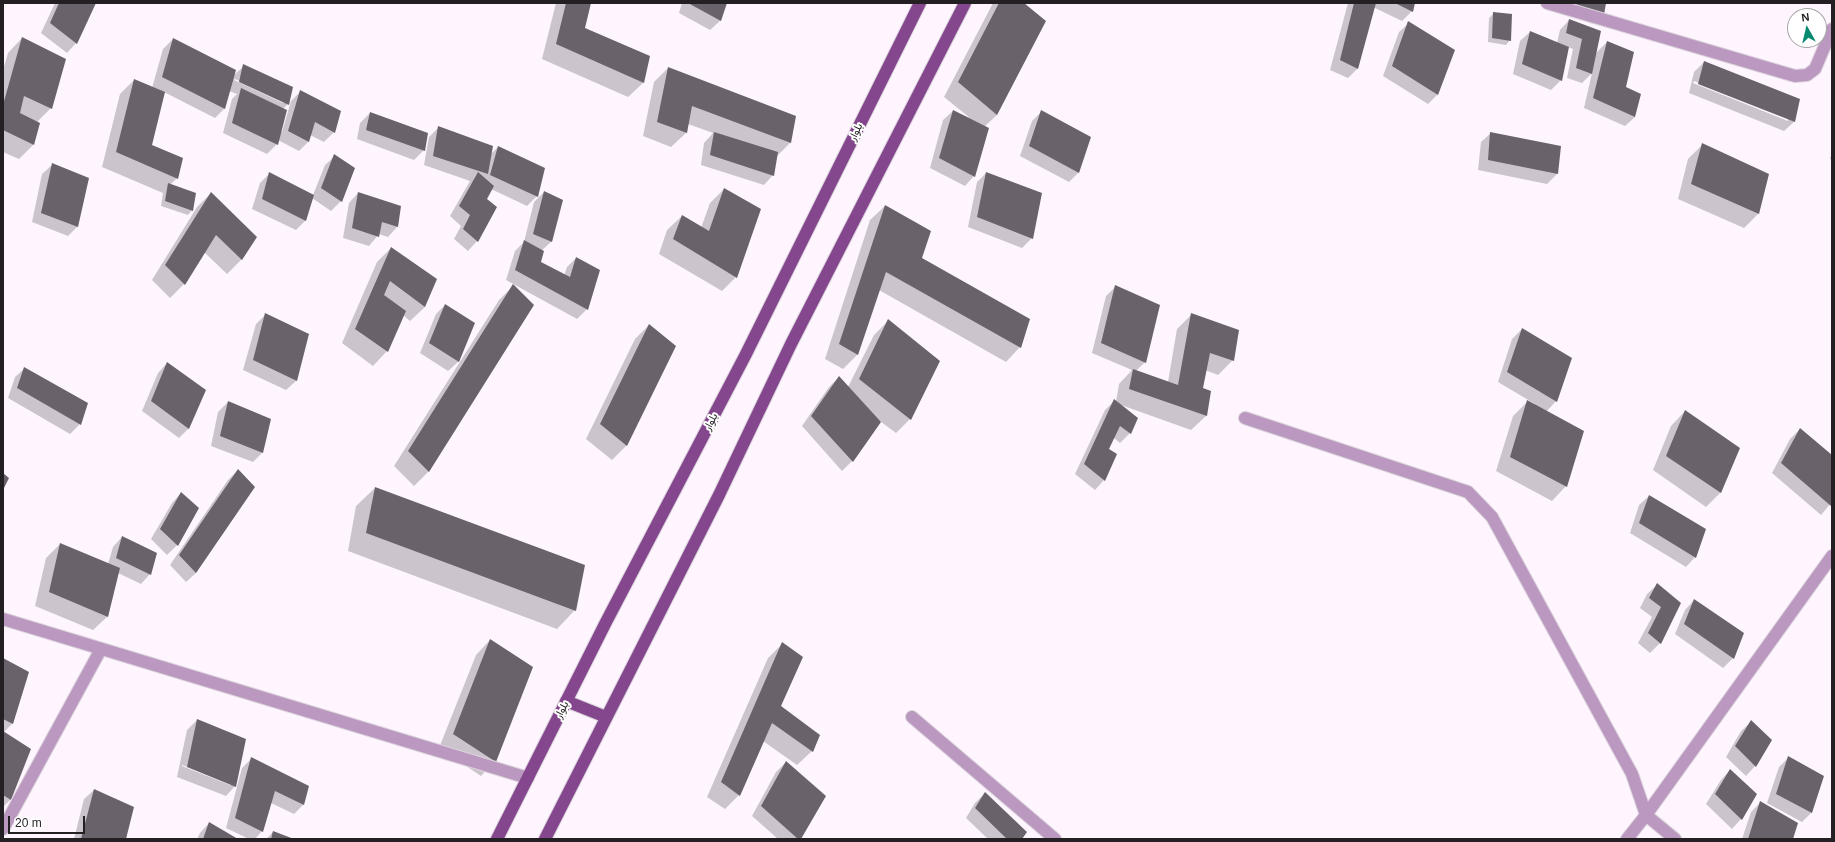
<!DOCTYPE html>
<html>
<head>
<meta charset="utf-8">
<style>
	body { margin:0 }
	#map { position:relative; width:1835px; height:842px; overflow:hidden; background:#fef5ff; font-family:Helvetica,sans-serif }
	canvas { display:block }
	.frame { position:absolute; inset:0; border:4px solid #231f23; pointer-events:none }
	.north { position:absolute; left:1787px; top:8px; width:40px; height:40px; box-sizing:border-box; background:#fff; border:1px solid #a7a5a7; border-radius:50%; rotate:352deg; font-size:11px; font-weight:700; line-height:16px; text-align:center; color:#231f23 }
	.north::after { content:''; display:block; margin:auto; width:14px; height:18px; background:#078b70; clip-path:polygon(50% 0,100% 100%,50% 72%,0 100%) }
	.scale { position:absolute; left:8px; top:816px; width:77px; height:18px; box-sizing:border-box; border:2px solid #231f23; border-top:0; padding-left:5px; font-size:12px; line-height:14px; white-space:nowrap; color:#231f23; -webkit-text-stroke:3px #fff; paint-order:stroke }
</style>
</head>
<body>
<div id="map">
<canvas width="1835" height="842"></canvas>
<div class="frame"></div>
<div class="north">N</div>
<div class="scale">20 m</div>
</div>
<script>
const ctx = document.querySelector('canvas').getContext('2d');
ctx.lineJoin = 'round';
function fill(path, color) { ctx.fillStyle = color; ctx.fill(path, 'evenodd'); }
function strokePath(path, color, width, dash) { ctx.strokeStyle = color; ctx.lineWidth = width; ctx.lineCap = dash ? 'butt' : 'round'; ctx.setLineDash(dash || []); ctx.stroke(path); }
function drawText(font, color, halo, rows, align = 'center') {
  ctx.font = font + ' Helvetica,Vazirmatn,sans-serif'; ctx.lineWidth = 4; ctx.setLineDash([]); ctx.textBaseline = 'middle'; ctx.strokeStyle = halo; ctx.fillStyle = color; for (const [text, x, y, turn = 0] of rows) {
    ctx.save(); ctx.translate(x, y); ctx.rotate((+turn || 0) * Math.PI / 180); ctx.textAlign = isNaN(turn) ? turn : align; if (halo) ctx.strokeText(text, 0, 0); ctx.fillText(text, 0, 0); ctx.restore();
  }
}
fill(new Path2D(`
	M 55,3 L 95,3 L 76,43 L 67,53 L 41,33 Z
	M 556,3 L 590,3 L 584,28 L 649,57 L 643,83 L 628,97 L 542,59 Z
	M 682,3 L 726,3 L 720,21 L 710,30 L 679,13 Z
	M 993,3 L 1022,3 L 1045,22 L 997,115 L 984,127 L 974,176 L 965,186 L 930,168 L 943,120 L 953,111 L 970,118 L 944,97 Z
	M 1348,3 L 1414,3 L 1412,11 L 1402,21 L 1373,7 L 1358,68 L 1348,78 L 1330,70 Z
	M 1563,3 L 1605,3 L 1603,15 L 1593,24 L 1561,12 Z
	M 1494,13 L 1510,40 L 1506,45 L 1488,42 L 1489,18 Z
	M 1569,20 L 1595,54 L 1607,42 L 1635,117 L 1625,126 L 1584,108 L 1592,73 L 1582,83 L 1567,78 L 1573,49 L 1568,47 L 1561,80 L 1551,90 L 1513,74 L 1520,41 L 1530,32 L 1557,43 L 1560,30 Z
	M 1409,23 L 1437,95 L 1428,104 L 1383,76 L 1399,32 Z
	M 22,38 L 51,108 L 37,122 L 39,123 L 33,145 L 19,159 L 3,152 L 3,70 L 8,53 Z
	M 173,39 L 234,75 L 244,66 L 288,104 L 283,109 L 280,131 L 282,132 L 291,101 L 301,91 L 334,132 L 324,142 L 310,135 L 308,142 L 299,151 L 278,140 L 277,144 L 267,154 L 223,133 L 232,99 L 237,94 L 229,91 L 224,109 L 215,118 L 164,92 L 151,146 L 177,178 L 170,185 L 192,210 L 188,215 L 161,206 L 163,193 L 102,167 L 120,94 L 134,80 L 152,88 L 163,49 ZM 235,79 L 283,101 L 283,103 L 234,80 Z
	M 1704,62 L 1799,100 L 1794,122 L 1784,131 L 1689,93 L 1694,72 ZM 1694,81 L 1788,118 L 1788,121 L 1693,83 Z
	M 668,68 L 795,116 L 790,143 L 777,156 L 773,175 L 764,185 L 701,165 L 704,143 L 713,133 L 688,124 L 686,133 L 671,147 L 643,136 L 654,82 Z
	M 1042,111 L 1089,137 L 1078,173 L 1069,182 L 1020,156 L 1032,121 Z
	M 370,113 L 424,150 L 414,160 L 357,139 L 360,123 Z
	M 438,128 L 490,155 L 498,147 L 537,196 L 527,206 L 491,189 L 486,199 L 477,241 L 468,251 L 454,239 L 461,226 L 450,216 L 470,181 L 424,165 L 429,137 Z
	M 1491,133 L 1560,147 L 1557,174 L 1547,184 L 1478,170 L 1481,142 Z
	M 1702,145 L 1768,174 L 1758,214 L 1744,228 L 1678,199 L 1688,159 Z
	M 1832,151 L 1832,160 L 1830,159 Z
	M 335,156 L 354,168 L 341,201 L 331,211 L 312,198 L 305,221 L 296,230 L 252,209 L 260,183 L 269,174 L 313,195 L 325,165 Z
	M 52,165 L 87,179 L 77,227 L 68,236 L 32,222 L 42,174 Z
	M 986,173 L 1032,238 L 1022,248 L 968,227 L 977,182 Z
	M 724,189 L 736,277 L 722,291 L 659,254 L 667,230 L 682,216 L 701,228 L 710,203 Z
	M 544,192 L 562,200 L 551,242 L 541,251 L 540,262 L 564,276 L 567,267 L 576,258 L 587,309 L 577,319 L 506,280 L 515,251 L 524,242 L 534,202 Z
	M 211,193 L 256,237 L 241,260 L 227,274 L 204,252 L 184,284 L 170,298 L 152,280 L 197,207 Z
	M 358,193 L 400,206 L 397,227 L 388,237 L 379,234 L 369,246 L 343,238 L 349,203 Z
	M 885,206 L 929,231 L 920,258 L 1029,320 L 1020,347 L 1006,362 L 879,290 L 857,355 L 843,369 L 825,359 L 870,220 Z
	M 391,248 L 425,307 L 410,321 L 403,315 L 387,351 L 373,366 L 342,343 L 377,262 Z
	M 513,286 L 533,305 L 428,472 L 414,486 L 394,466 L 499,300 Z
	M 1116,286 L 1145,362 L 1136,371 L 1168,382 L 1177,329 L 1192,314 L 1233,360 L 1218,375 L 1205,370 L 1202,389 L 1210,392 L 1206,416 L 1191,430 L 1121,405 L 1137,418 L 1130,433 L 1120,443 L 1114,438 L 1108,449 L 1104,480 L 1095,490 L 1075,474 L 1105,410 L 1114,401 L 1116,402 L 1119,384 L 1132,370 L 1092,353 L 1106,296 Z
	M 445,305 L 473,324 L 458,362 L 448,371 L 420,353 L 436,314 Z
	M 266,314 L 308,334 L 296,381 L 286,390 L 243,370 L 256,324 Z
	M 888,321 L 910,419 L 896,433 L 880,421 L 852,461 L 842,471 L 802,426 L 829,387 L 839,377 L 848,387 L 874,335 Z
	M 649,325 L 675,346 L 626,446 L 612,460 L 586,439 L 635,339 Z
	M 1522,329 L 1556,401 L 1546,412 L 1566,486 L 1552,501 L 1496,471 L 1513,416 L 1527,402 L 1534,405 L 1535,404 L 1498,382 L 1512,339 Z
	M 167,363 L 189,428 L 179,438 L 142,411 L 158,373 Z
	M 25,368 L 80,424 L 70,434 L 8,398 L 15,377 Z
	M 228,402 L 262,453 L 253,462 L 211,446 L 218,412 Z
	M 1685,411 L 1739,448 L 1720,493 L 1706,507 L 1653,470 L 1671,426 Z
	M 1800,429 L 1832,457 L 1832,502 L 1821,515 L 1772,473 L 1790,439 Z
	M 238,470 L 254,487 L 196,573 L 186,582 L 170,565 L 228,480 Z
	M 375,488 L 575,610 L 557,629 L 348,551 L 356,506 Z
	M 181,493 L 198,509 L 177,545 L 167,555 L 151,539 L 172,503 Z
	M 1649,496 L 1695,557 L 1686,567 L 1630,533 L 1639,505 Z
	M 122,537 L 150,574 L 141,584 L 118,573 L 108,616 L 93,630 L 35,606 L 46,558 L 60,544 L 108,564 L 113,547 Z
	M 1657,585 L 1680,603 L 1660,643 L 1650,653 L 1638,643 L 1652,617 L 1640,608 L 1647,594 Z
	M 1694,600 L 1733,658 L 1723,668 L 1675,634 L 1685,610 Z
	M 490,640 L 532,668 L 495,761 L 481,776 L 439,748 L 476,655 Z
	M 782,644 L 780,707 L 819,735 L 812,751 L 797,765 L 763,741 L 739,795 L 725,809 L 707,797 L 768,658 Z
	M 3,659 L 28,672 L 12,724 L 3,733 L 30,750 L 10,800 L 3,807 Z
	M 197,720 L 235,786 L 226,796 L 177,777 L 187,730 ZM 182,765 L 230,783 L 230,785 L 182,766 Z
	M 1751,722 L 1770,741 L 1755,766 L 1746,776 L 1726,757 L 1741,731 Z
	M 1789,757 L 1823,776 L 1811,813 L 1802,822 L 1767,803 L 1779,767 Z
	M 252,758 L 308,786 L 303,805 L 294,814 L 271,803 L 262,831 L 255,839 L 249,839 L 226,828 L 242,768 Z
	M 786,762 L 800,839 L 778,839 L 752,816 L 776,772 Z
	M 1730,770 L 1756,795 L 1741,819 L 1732,829 L 1706,804 L 1721,780 Z
	M 94,790 L 125,839 L 74,839 L 84,799 Z
	M 985,793 L 1021,839 L 988,839 L 966,818 L 975,803 Z
	M 1761,802 L 1792,839 L 1742,839 L 1751,812 Z
	M 209,823 L 236,839 L 197,839 L 200,833 Z
	M 273,832 L 291,839 L 266,839 Z`), '#0003');
fill(new Path2D(`
	M 59,3 L 96,3 L 77,44 L 50,23 Z
	M 566,3 L 591,3 L 585,28 L 650,56 L 644,83 L 556,44 Z
	M 688,3 L 727,3 L 721,21 Z
	M 999,3 L 1024,3 L 1046,21 L 997,115 L 958,82 Z
	M 1354,3 L 1376,3 L 1358,69 L 1340,60 Z
	M 1395,3 L 1415,3 L 1413,12 Z
	M 1573,3 L 1606,3 L 1604,15 Z
	M 1493,12 L 1512,14 L 1511,41 L 1492,38 Z
	M 1569,19 L 1601,31 L 1592,74 L 1576,68 L 1582,39 L 1566,33 Z
	M 1408,21 L 1455,50 L 1438,95 L 1392,66 Z
	M 1530,31 L 1569,47 L 1562,81 L 1522,64 Z
	M 22,37 L 66,59 L 52,109 L 24,96 L 20,113 L 40,123 L 34,145 L 3,130 L 3,105 Z
	M 173,38 L 236,70 L 225,109 L 162,77 Z
	M 1607,41 L 1634,52 L 1626,87 L 1641,94 L 1635,117 L 1593,98 Z
	M 1704,61 L 1800,99 L 1795,122 L 1698,84 Z
	M 243,64 L 293,87 L 289,105 L 239,82 Z
	M 668,67 L 796,116 L 791,143 L 692,106 L 687,133 L 657,122 Z
	M 134,79 L 165,92 L 152,145 L 183,158 L 178,179 L 116,152 Z
	M 241,88 L 287,110 L 278,145 L 232,123 Z
	M 300,90 L 341,111 L 335,133 L 315,122 L 309,142 L 288,131 Z
	M 953,110 L 989,128 L 975,177 L 939,158 Z
	M 1041,110 L 1091,137 L 1079,173 L 1029,146 Z
	M 370,112 L 428,133 L 425,151 L 366,130 Z
	M 438,126 L 493,146 L 488,174 L 433,156 Z
	M 714,132 L 778,152 L 774,176 L 710,155 Z
	M 1490,132 L 1561,146 L 1558,174 L 1488,160 Z
	M 1702,143 L 1769,174 L 1759,214 L 1691,184 Z
	M 498,146 L 545,168 L 538,197 L 490,175 Z
	M 334,154 L 355,168 L 342,202 L 321,188 Z
	M 52,163 L 89,178 L 78,227 L 41,213 Z
	M 269,172 L 314,195 L 306,221 L 262,199 Z
	M 478,172 L 494,186 L 487,199 L 497,207 L 478,242 L 463,229 L 470,215 L 459,206 Z
	M 986,172 L 1042,193 L 1033,239 L 977,217 Z
	M 168,183 L 196,193 L 193,211 L 165,201 Z
	M 724,188 L 761,209 L 737,278 L 673,239 L 682,215 L 709,231 Z
	M 544,191 L 563,200 L 552,242 L 533,234 Z
	M 211,192 L 257,237 L 242,260 L 216,235 L 185,285 L 165,265 Z
	M 358,192 L 401,206 L 398,227 L 382,222 L 379,237 L 352,228 Z
	M 885,205 L 931,231 L 922,258 L 1030,319 L 1021,348 L 886,272 L 858,355 L 839,344 Z
	M 524,240 L 544,251 L 541,262 L 570,277 L 576,257 L 600,270 L 588,310 L 515,270 Z
	M 391,247 L 437,279 L 425,307 L 390,281 L 384,295 L 406,311 L 388,352 L 355,329 Z
	M 513,284 L 534,305 L 429,472 L 408,451 Z
	M 1115,285 L 1160,305 L 1146,363 L 1101,343 Z
	M 445,304 L 475,323 L 459,362 L 429,343 Z
	M 265,313 L 309,334 L 297,381 L 253,360 Z
	M 1191,313 L 1239,330 L 1234,361 L 1210,353 L 1203,388 L 1211,391 L 1207,416 L 1129,389 L 1133,369 L 1178,385 Z
	M 888,319 L 940,361 L 911,420 L 859,379 Z
	M 649,324 L 676,346 L 627,446 L 600,424 Z
	M 1522,328 L 1572,358 L 1557,402 L 1507,372 Z
	M 167,362 L 206,390 L 189,429 L 151,401 Z
	M 24,367 L 88,403 L 81,425 L 17,388 Z
	M 839,376 L 881,422 L 853,462 L 811,416 Z
	M 1114,399 L 1138,418 L 1131,434 L 1120,426 L 1109,449 L 1117,454 L 1105,481 L 1084,464 Z
	M 1527,400 L 1584,431 L 1567,487 L 1510,457 Z
	M 228,401 L 271,419 L 263,453 L 220,436 Z
	M 1685,410 L 1740,448 L 1721,493 L 1666,456 Z
	M 1800,428 L 1832,455 L 1831,506 L 1781,463 Z
	M 238,469 L 255,487 L 196,573 L 179,555 Z
	M 3,473 L 9,478 L 3,490 Z
	M 375,487 L 585,565 L 576,611 L 366,533 Z
	M 181,492 L 199,508 L 178,546 L 160,529 Z
	M 1649,495 L 1706,529 L 1696,558 L 1639,523 Z
	M 122,536 L 157,553 L 151,575 L 116,558 Z
	M 60,543 L 120,568 L 108,617 L 49,592 Z
	M 1657,583 L 1681,603 L 1661,644 L 1648,633 L 1661,607 L 1649,598 Z
	M 1694,599 L 1744,633 L 1734,659 L 1684,624 Z
	M 490,639 L 533,667 L 496,762 L 453,734 Z
	M 782,642 L 803,657 L 781,706 L 820,735 L 813,752 L 772,723 L 740,796 L 721,782 Z
	M 3,658 L 29,672 L 13,724 L 3,719 Z
	M 197,719 L 246,739 L 236,787 L 187,767 Z
	M 1751,720 L 1772,740 L 1756,767 L 1735,746 Z
	M 3,731 L 31,749 L 11,800 L 3,795 Z
	M 1788,756 L 1824,776 L 1812,813 L 1776,794 Z
	M 251,757 L 309,786 L 304,805 L 275,791 L 263,832 L 235,818 Z
	M 786,761 L 826,796 L 801,839 L 798,839 L 761,806 Z
	M 1730,769 L 1757,794 L 1742,820 L 1715,794 Z
	M 94,789 L 134,807 L 126,839 L 81,839 Z
	M 985,792 L 1027,832 L 1022,839 L 1007,839 L 975,808 Z
	M 1760,801 L 1798,823 L 1793,839 L 1748,839 Z
	M 209,822 L 238,839 L 203,839 Z
	M 273,831 L 294,839 L 271,839 Z`), '#6a626b');
const street = new Path2D(`
	M 1547,3 L 1795,76 L 1807,75 L 1815,69 L 1832,29
	M 1245,418 L 1468,492 L 1492,517 L 1632,774 L 1646,815 L 1675,839
	M 3,619 L 528,778
	M 912,717 L 1055,839
	M 3,829 L 101,649
	M 1627,839 L 1646,815 L 1832,556`);
const primary = new Path2D(`
	M 566,701 L 606,717
	M 497,839 L 605,624 L 746,354 L 920,3
	M 545,839 L 719,495 L 791,344 L 965,3`);
strokePath(street, '#dbd3dc', 14);
strokePath(primary, '#dbd3dc', 14);
strokePath(street, '#bb98bf', 12);
strokePath(primary, '#84468d', 12);
drawText('11px', '#231f23', '#fff', [
	["بلوار",856,132,-64],
	["بلوار",711,422,-62],
	["بلوار",562,710,-63]
]);
</script>
</body>
</html>
